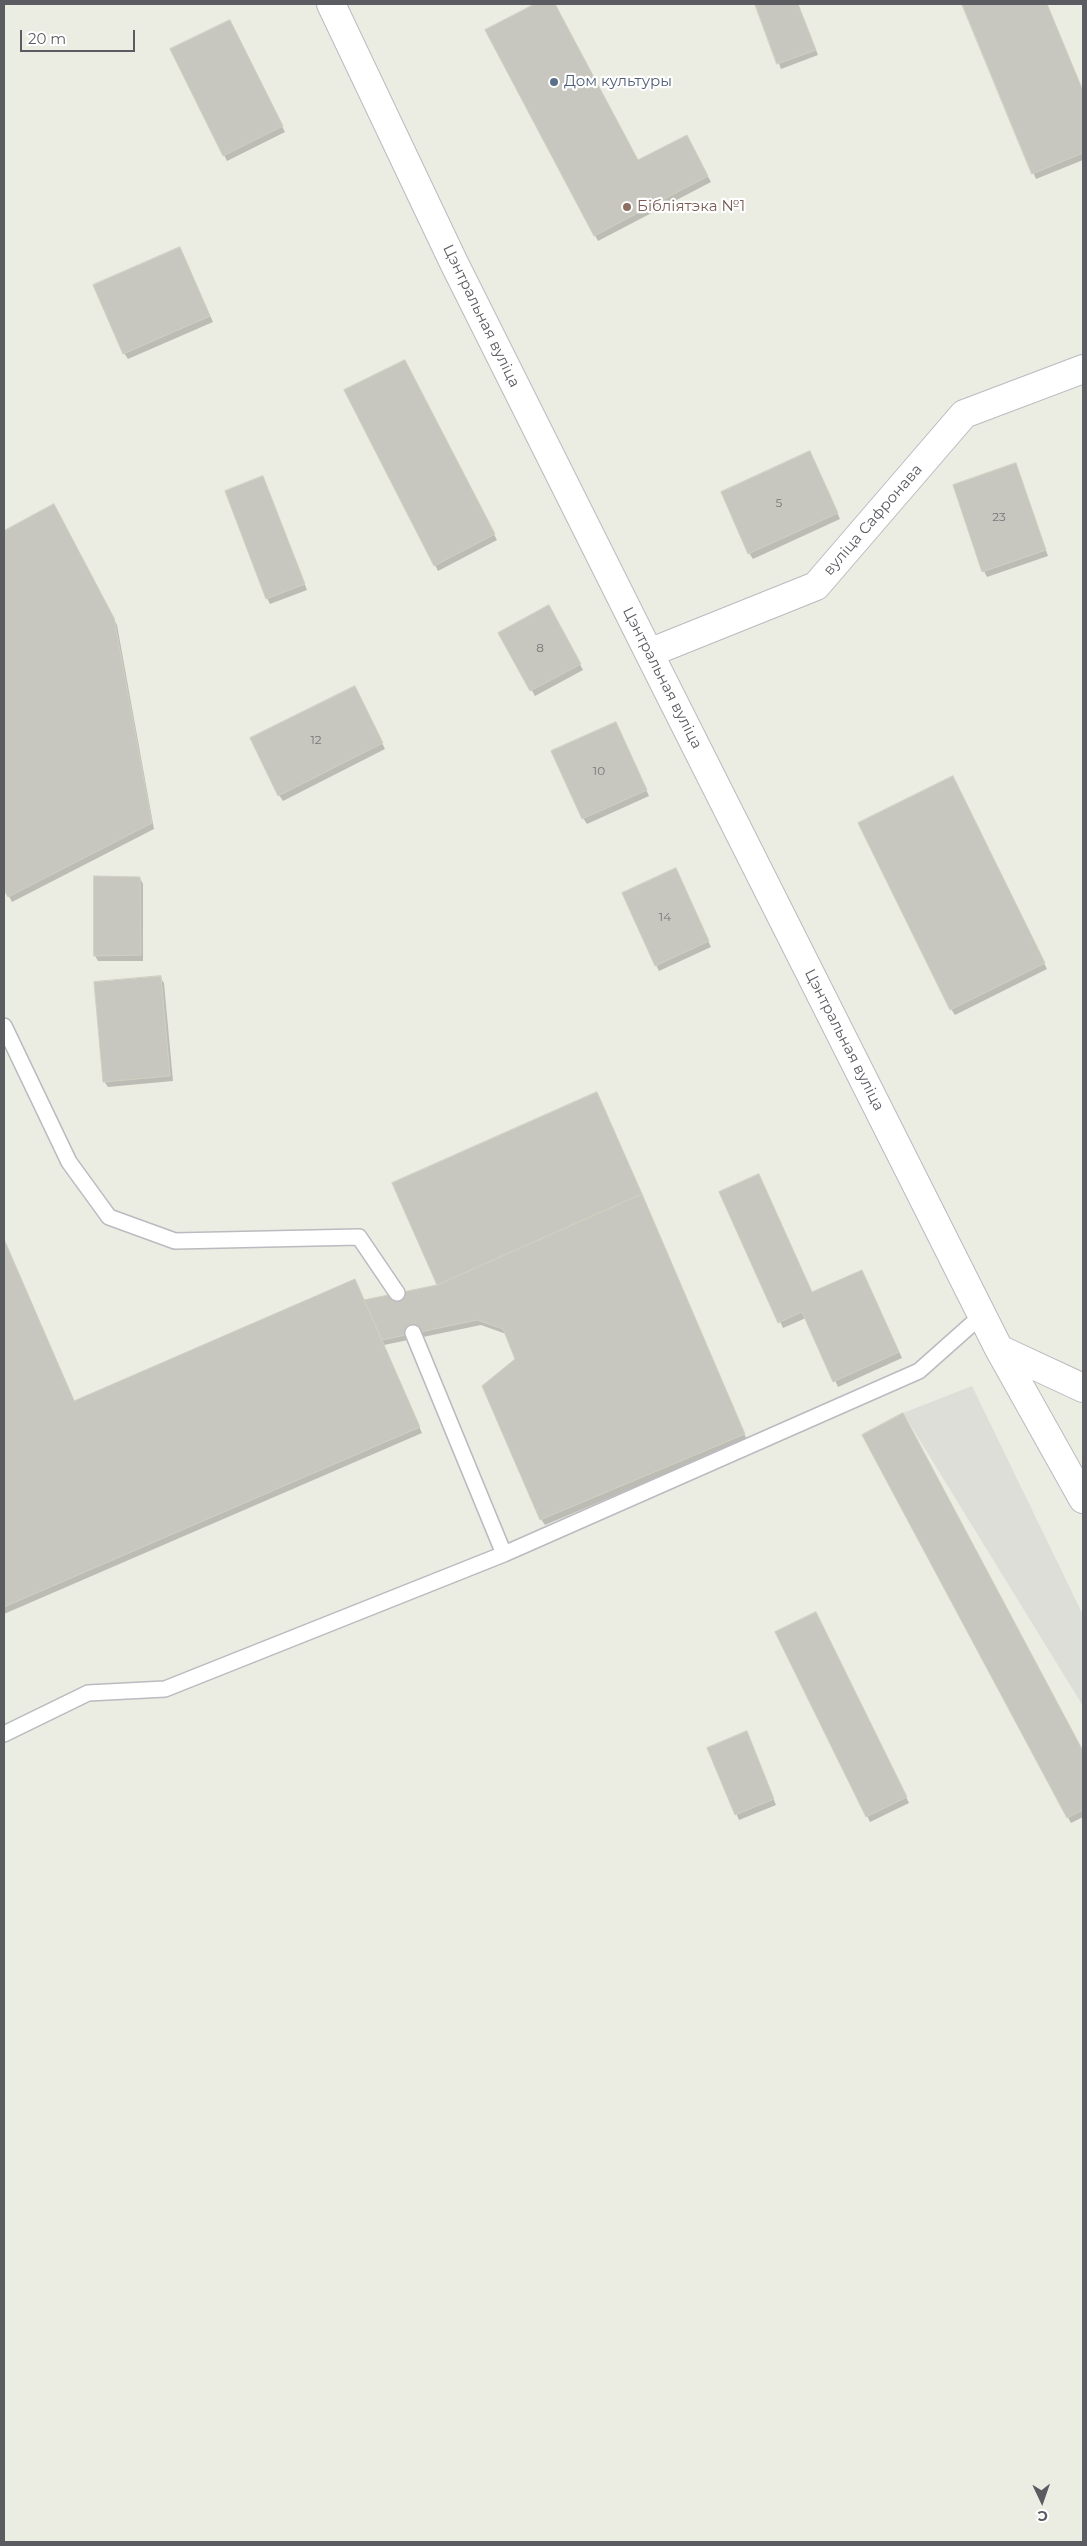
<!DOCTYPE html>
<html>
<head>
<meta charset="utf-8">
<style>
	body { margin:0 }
	#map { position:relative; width:1087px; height:2546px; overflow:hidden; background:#ebece2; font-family:Montserrat,sans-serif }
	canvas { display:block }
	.frame { position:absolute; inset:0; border:5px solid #5b5b62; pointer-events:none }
	.north { position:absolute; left:1017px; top:2476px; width:50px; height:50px; -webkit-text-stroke:4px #fff; paint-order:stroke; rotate:177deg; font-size:14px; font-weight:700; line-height:20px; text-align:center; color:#5b5b62 }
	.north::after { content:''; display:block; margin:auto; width:18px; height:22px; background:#5b5b62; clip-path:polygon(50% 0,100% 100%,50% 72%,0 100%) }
	.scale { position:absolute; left:20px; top:30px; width:115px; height:22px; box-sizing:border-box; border:2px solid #5b5b62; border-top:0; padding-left:6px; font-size:15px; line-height:18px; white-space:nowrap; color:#5b5b62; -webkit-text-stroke:4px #fff; paint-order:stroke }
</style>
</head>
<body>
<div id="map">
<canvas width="1087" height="2546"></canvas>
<div class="frame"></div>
<div class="north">С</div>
<div class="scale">20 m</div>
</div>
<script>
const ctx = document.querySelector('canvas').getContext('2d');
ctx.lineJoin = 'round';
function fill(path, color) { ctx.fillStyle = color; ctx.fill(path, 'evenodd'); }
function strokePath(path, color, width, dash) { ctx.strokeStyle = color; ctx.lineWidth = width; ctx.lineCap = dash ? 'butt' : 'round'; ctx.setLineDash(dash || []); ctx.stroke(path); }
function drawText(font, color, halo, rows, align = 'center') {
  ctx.font = font + ' Montserrat,sans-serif'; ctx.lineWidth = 4.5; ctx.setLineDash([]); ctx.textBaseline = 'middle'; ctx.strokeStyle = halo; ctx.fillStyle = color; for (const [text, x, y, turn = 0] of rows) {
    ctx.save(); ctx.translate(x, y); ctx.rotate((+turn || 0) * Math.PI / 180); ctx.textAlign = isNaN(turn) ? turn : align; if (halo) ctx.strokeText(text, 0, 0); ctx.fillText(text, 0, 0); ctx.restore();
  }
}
fill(new Path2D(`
	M 972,1386 L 1083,1615 L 1083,1706 L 903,1413 Z`), '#ddded7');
fill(new Path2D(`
	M 537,4 L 554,4 L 637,162 L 686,136 L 711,182 L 598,241 L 486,30 Z
	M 756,4 L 798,4 L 818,55 L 781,69 Z
	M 963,4 L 1047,4 L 1083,91 L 1083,160 L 1036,179 Z
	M 232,27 L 285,132 L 227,161 L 224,155 Z
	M 183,254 L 213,322 L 128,359 L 124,353 Z
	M 407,367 L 497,540 L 438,571 L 435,565 Z
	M 813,458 L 840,519 L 753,559 L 749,553 Z
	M 1016,465 L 1048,556 L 987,577 L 984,571 Z
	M 263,477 L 307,590 L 270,604 L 267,598 Z
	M 54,506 L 117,625 L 154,829 L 12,902 L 4,887 L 4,532 Z
	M 548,606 L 583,670 L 535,696 L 499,633 Z
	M 357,693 L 385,749 L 283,801 L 279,795 Z
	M 619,729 L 649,796 L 587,824 L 583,818 Z
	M 956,784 L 1047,969 L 955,1015 L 951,1009 Z
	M 678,876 L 711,947 L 659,971 L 656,965 Z
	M 140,878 L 143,884 L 143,961 L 98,961 L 95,956 Z
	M 160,977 L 164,983 L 173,1081 L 108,1087 L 104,1081 Z
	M 600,1099 L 747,1440 L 545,1525 L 541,1519 L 516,1359 L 506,1334 L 481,1325 L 384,1345 L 422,1433 L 4,1614 L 4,1240 L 75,1402 L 364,1301 L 439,1286 Z
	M 721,1192 L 812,1293 L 865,1277 L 902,1358 L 838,1387 L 806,1318 L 783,1328 Z
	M 903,1415 L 1083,1753 L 1083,1817 L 1071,1823 L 864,1435 Z
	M 819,1619 L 909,1803 L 870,1822 L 777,1632 Z
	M 749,1739 L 776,1805 L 739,1820 L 708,1749 Z`), '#0003');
const building = new Path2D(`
	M 535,4 L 555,4 L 638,160 L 687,135 L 708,176 L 594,236 L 485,30 Z
	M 755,4 L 798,4 L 816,50 L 777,64 Z
	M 962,4 L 1047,4 L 1083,91 L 1083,153 L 1032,174 Z
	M 230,20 L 283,126 L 223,156 L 170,49 Z
	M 180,247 L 210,316 L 123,354 L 93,285 Z
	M 405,360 L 495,534 L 434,566 L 344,390 Z
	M 810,451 L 838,513 L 748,554 L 721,492 Z
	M 1016,463 L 1046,550 L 982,572 L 953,485 Z
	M 263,476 L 305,584 L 266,599 L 225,491 Z
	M 54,504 L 114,618 L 152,823 L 8,897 L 4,890 L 4,531 Z
	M 549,605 L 581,664 L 530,691 L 498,633 Z
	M 355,686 L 383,743 L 278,796 L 250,738 Z
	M 616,722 L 647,790 L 582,819 L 551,751 Z
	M 953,776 L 1045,963 L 950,1010 L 858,823 Z
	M 676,868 L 709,941 L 655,966 L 622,893 Z
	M 94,876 L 140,877 L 141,955 L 94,956 Z
	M 161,976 L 170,1076 L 103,1082 L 94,982 Z
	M 597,1092 L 642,1194 L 437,1285 L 392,1183 Z
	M 759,1174 L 812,1292 L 862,1270 L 899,1352 L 833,1382 L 802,1312 L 778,1323 L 719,1192 Z
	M 642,1194 L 745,1434 L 540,1520 L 482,1386 L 515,1359 L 503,1329 L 477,1320 L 382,1340 L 364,1300 L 437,1285 Z
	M 4,1239 L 74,1401 L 355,1279 L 420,1427 L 4,1607 Z
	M 903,1413 L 1083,1751 L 1083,1810 L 1067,1818 L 862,1435 Z
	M 816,1612 L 907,1797 L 866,1817 L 775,1632 Z
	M 747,1731 L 774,1799 L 735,1815 L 707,1748 Z`);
fill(building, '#c7c7bf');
strokePath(building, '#cfd0c1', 1);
const lane = new Path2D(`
	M 4,1026 L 69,1162 L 109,1217 L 175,1241 L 359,1237 L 397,1293
	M 413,1333 L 504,1554
	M 4,1734 L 88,1693 L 165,1689 L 504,1554 L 919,1371 L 982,1315`);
const street = new Path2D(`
	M 331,4 L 454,263 L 649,653 L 999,1349 L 1083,1499
	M 649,653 L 816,586 L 964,414 L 1083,369
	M 999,1349 L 1083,1388`);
strokePath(lane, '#babac0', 18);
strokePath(street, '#babac0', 30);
strokePath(lane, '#fff', 15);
strokePath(street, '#fff', 28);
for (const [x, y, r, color] of [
	[554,82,5,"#5c6f8a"],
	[627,207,5,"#8d6e63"]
]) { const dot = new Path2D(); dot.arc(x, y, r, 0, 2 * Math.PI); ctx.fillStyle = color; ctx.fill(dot); strokePath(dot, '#fff', 2); }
drawText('12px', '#767679', null, [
	["5",779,503],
	["23",999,517],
	["8",540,648],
	["12",316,740],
	["10",599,771],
	["14",665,917]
]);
drawText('15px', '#4e5e75', '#fff', [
	["Дом культуры",564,82]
], 'left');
drawText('15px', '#785e54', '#fff', [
	["Бібліятэка №1",637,207]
], 'left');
drawText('15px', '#5b5b62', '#fff', [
	["Цэнтральная вуліца",481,316,64],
	["вуліца Сафронава",873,520,-49],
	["Цэнтральная вуліца",662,678,63],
	["Цэнтральная вуліца",844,1040,63]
]);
</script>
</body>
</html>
